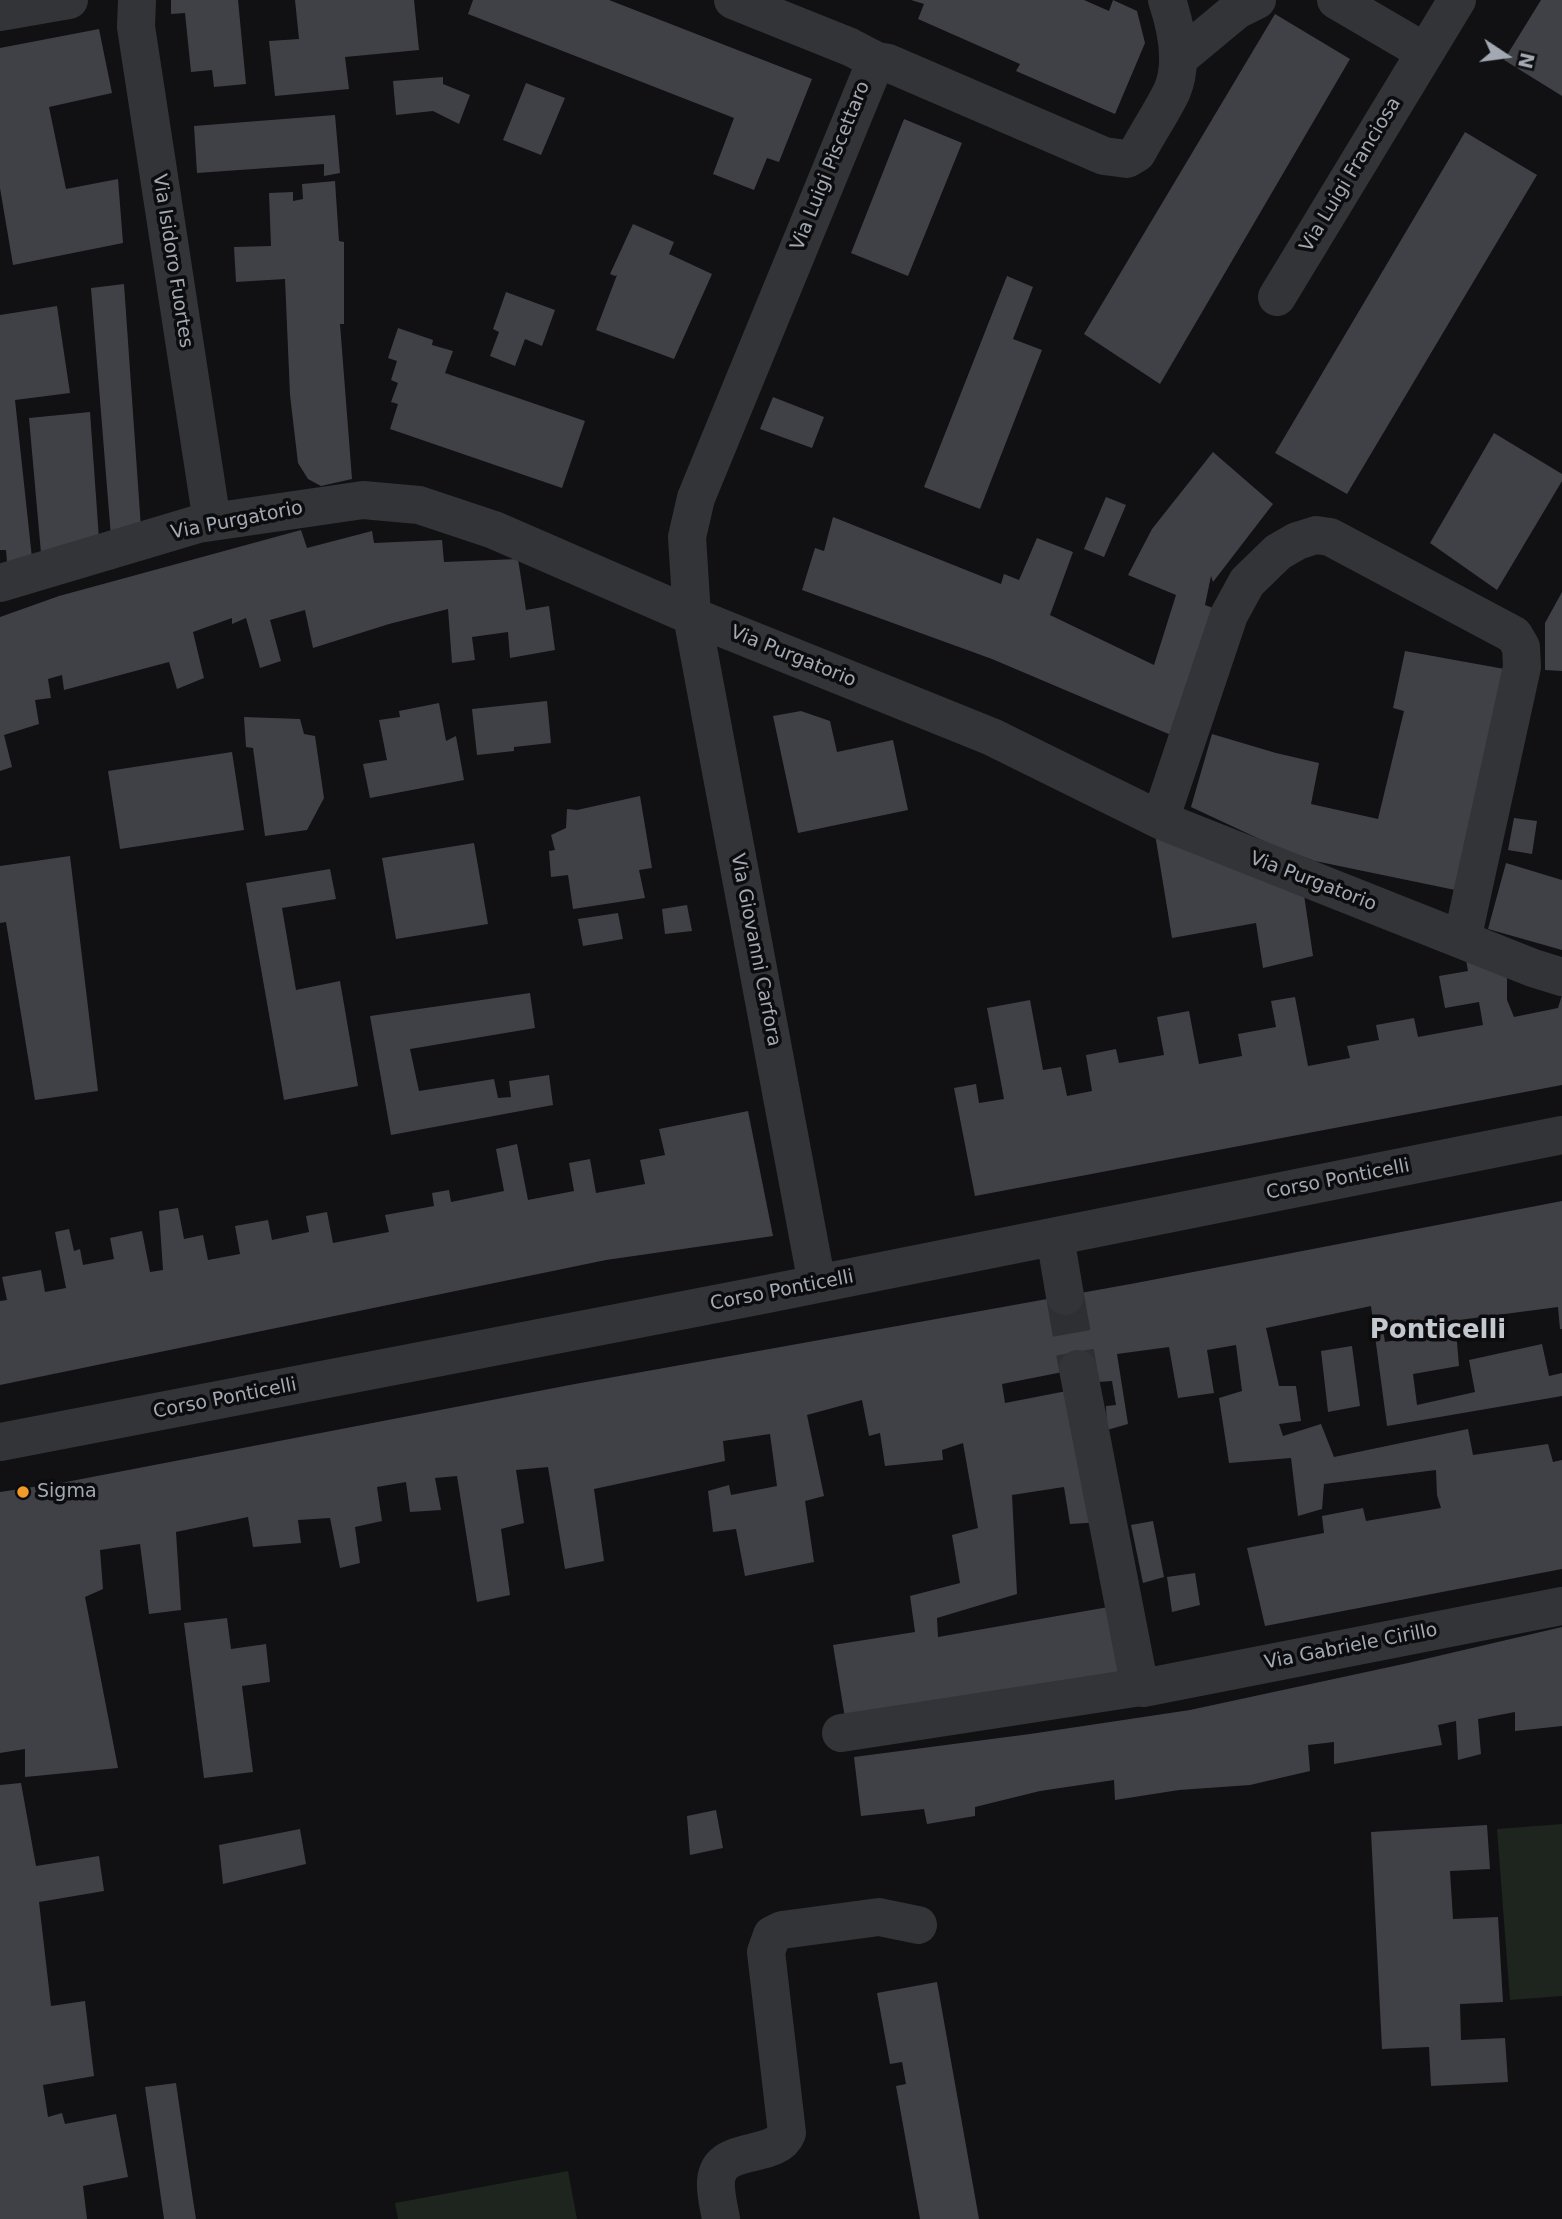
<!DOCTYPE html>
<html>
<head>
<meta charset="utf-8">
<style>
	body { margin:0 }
	#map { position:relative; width:1562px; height:2219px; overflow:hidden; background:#111113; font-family:"DejaVu Sans",sans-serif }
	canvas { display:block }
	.north { position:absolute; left:1471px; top:21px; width:70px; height:70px; -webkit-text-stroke:5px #0c0c0e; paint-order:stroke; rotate:103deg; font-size:19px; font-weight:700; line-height:28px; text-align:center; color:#a2a9b3 }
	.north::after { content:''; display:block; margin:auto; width:24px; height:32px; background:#a2a9b3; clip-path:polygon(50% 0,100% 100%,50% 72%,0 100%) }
</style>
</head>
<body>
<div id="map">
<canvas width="1562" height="2219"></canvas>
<div class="north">N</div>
</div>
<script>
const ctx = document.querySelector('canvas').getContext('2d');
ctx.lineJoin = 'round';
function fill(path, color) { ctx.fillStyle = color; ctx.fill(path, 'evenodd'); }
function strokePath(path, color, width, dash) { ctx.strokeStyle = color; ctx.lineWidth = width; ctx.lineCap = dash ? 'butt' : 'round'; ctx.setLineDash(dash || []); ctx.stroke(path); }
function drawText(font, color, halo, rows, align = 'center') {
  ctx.font = font + ' "DejaVu Sans",sans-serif'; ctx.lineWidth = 7; ctx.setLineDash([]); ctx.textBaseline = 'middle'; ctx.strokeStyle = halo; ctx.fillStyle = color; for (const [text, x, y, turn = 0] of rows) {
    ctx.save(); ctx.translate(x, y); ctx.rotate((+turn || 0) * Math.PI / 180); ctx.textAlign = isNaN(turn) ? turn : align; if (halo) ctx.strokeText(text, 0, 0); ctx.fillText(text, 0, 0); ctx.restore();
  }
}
fill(new Path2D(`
	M 1562,1824 L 1562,1996 L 1510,2000 L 1497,1829 Z
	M 568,2171 L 577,2219 L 398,2219 L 395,2203 Z`), '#1d251e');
fill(new Path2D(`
	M 171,0 L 238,0 L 246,84 L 214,87 L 212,70 L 191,72 L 185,13 L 171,14 Z
	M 295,0 L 414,0 L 419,50 L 345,57 L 349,89 L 275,96 L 269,41 L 299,39 Z
	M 473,0 L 609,0 L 812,79 L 779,162 L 767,158 L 754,190 L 713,174 L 734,118 L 468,14 Z
	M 911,0 L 1084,0 L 1109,11 L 1113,0 L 1137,11 L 1145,43 L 1115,114 L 1016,71 L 1020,64 L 918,19 L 924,4 Z
	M 1541,0 L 1562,0 L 1562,96 L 1504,60 Z
	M 1275,14 L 1350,59 L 1160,384 L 1084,334 Z
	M 99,29 L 112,93 L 49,107 L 66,189 L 118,179 L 123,243 L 13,265 L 0,188 L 0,48 Z
	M 443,77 L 443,84 L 470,95 L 459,124 L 433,111 L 396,115 L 393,81 Z
	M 526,83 L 565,98 L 541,155 L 503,140 Z
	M 335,115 L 340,173 L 324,176 L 324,164 L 197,173 L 194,126 Z
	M 904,119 L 962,143 L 908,276 L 851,253 Z
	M 1465,132 L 1537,175 L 1347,494 L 1275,453 Z
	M 335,181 L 339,241 L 344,242 L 344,324 L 340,324 L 352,479 L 321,486 L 308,479 L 298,463 L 290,395 L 285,279 L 236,282 L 234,247 L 271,246 L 269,193 L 293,192 L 293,201 L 303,199 L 302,184 Z
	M 633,224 L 674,242 L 669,254 L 712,274 L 674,359 L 596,330 L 617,275 L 615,276 L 610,274 Z
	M 1007,276 L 1033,287 L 1013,339 L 1042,350 L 980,509 L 924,487 Z
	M 124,284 L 141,528 L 111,537 L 91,288 Z
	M 506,292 L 555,310 L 542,346 L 525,339 L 515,366 L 490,356 L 499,332 L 493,329 Z
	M 57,306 L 70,393 L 15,400 L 32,558 L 7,562 L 6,550 L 0,550 L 0,315 Z
	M 398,328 L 433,340 L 432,345 L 453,351 L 445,373 L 585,421 L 562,488 L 390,429 L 398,404 L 391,402 L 398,383 L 391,380 L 397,361 L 388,358 Z
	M 773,397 L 824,417 L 812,448 L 760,429 Z
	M 90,412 L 99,539 L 41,553 L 29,418 Z
	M 1494,433 L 1562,474 L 1562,481 L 1497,590 L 1430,543 Z
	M 1213,452 L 1273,504 L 1213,582 L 1211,576 L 1205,605 L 1213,608 L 1171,735 L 992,659 L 802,590 L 815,548 L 824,551 L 833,517 L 1001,584 L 1004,574 L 1019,580 L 1037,538 L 1073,552 L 1050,615 L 1154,665 L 1176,595 L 1128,575 L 1152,529 Z
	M 1106,497 L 1126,505 L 1104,557 L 1084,549 Z
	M 301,530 L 307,548 L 372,531 L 374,543 L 442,540 L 444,562 L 518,559 L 526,610 L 549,606 L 555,650 L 510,658 L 508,632 L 472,637 L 475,660 L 452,663 L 448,609 L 389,624 L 313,648 L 305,610 L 270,620 L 281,661 L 260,668 L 246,618 L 232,624 L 232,618 L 193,632 L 204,678 L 177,689 L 169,662 L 64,690 L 62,675 L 48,679 L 51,698 L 35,700 L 39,724 L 4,735 L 12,767 L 0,771 L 0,617 L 59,596 Z
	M 1562,592 L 1562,671 L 1545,670 L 1545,623 Z
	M 1405,651 L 1510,670 L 1460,891 L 1315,861 L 1281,849 L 1191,807 L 1212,734 L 1276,753 L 1319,763 L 1311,804 L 1378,819 L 1404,711 L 1393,708 Z
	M 547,701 L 551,743 L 514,747 L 514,751 L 477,755 L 472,709 Z
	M 439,703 L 446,741 L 456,736 L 464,780 L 370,798 L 363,764 L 387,760 L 379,720 L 400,717 L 399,711 Z
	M 801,711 L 830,721 L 837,752 L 893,740 L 908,810 L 798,833 L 773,716 Z
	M 244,717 L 300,719 L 304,734 L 315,736 L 324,798 L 307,830 L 265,836 L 253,748 L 246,747 Z
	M 232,752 L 244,830 L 120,849 L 108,771 Z
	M 640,796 L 652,868 L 639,870 L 645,898 L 573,909 L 568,875 L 551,877 L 549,851 L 555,850 L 551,835 L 566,828 L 567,809 L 577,810 Z
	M 1514,818 L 1537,821 L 1532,854 L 1508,850 Z
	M 1154,828 L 1303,888 L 1313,956 L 1263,968 L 1256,923 L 1172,938 Z
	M 474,843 L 488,924 L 396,939 L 382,858 Z
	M 70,856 L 98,1091 L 35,1100 L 6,922 L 0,923 L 0,866 Z
	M 1506,863 L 1562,880 L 1562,950 L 1488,929 Z
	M 330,869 L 336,899 L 282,908 L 296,990 L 340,981 L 358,1086 L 284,1100 L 246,883 Z
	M 687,905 L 692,931 L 665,934 L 662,909 Z
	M 618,913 L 623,939 L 583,946 L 578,919 Z
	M 1466,960 L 1507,971 L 1507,1000 L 1514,1017 L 1558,1008 L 1562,995 L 1562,1085 L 975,1196 L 954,1088 L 976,1084 L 979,1103 L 1004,1099 L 987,1008 L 1030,1000 L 1043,1070 L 1061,1067 L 1067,1096 L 1092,1091 L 1086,1055 L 1116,1049 L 1119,1063 L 1164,1055 L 1157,1017 L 1189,1011 L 1199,1064 L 1242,1056 L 1238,1034 L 1276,1027 L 1271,1001 L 1295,997 L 1308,1066 L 1350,1058 L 1347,1046 L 1379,1040 L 1376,1025 L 1414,1018 L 1418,1037 L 1483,1025 L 1479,1002 L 1445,1008 L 1439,976 L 1468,971 Z
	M 530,993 L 535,1028 L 410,1049 L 419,1091 L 494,1079 L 498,1098 L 511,1097 L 509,1081 L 549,1075 L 553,1105 L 391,1135 L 370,1016 Z
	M 748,1111 L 773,1236 L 606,1260 L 0,1385 L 0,1301 L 7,1300 L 2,1277 L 41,1270 L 45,1292 L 66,1288 L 55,1232 L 69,1229 L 74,1251 L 80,1249 L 83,1265 L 114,1259 L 110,1238 L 142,1231 L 150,1272 L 163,1270 L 159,1211 L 178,1208 L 184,1239 L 203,1235 L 208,1260 L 240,1254 L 235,1226 L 268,1220 L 272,1240 L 309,1232 L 306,1216 L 327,1212 L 333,1243 L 389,1232 L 385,1215 L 434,1206 L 432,1193 L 449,1190 L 451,1202 L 504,1191 L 496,1149 L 517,1144 L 528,1200 L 574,1191 L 569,1163 L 590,1159 L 596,1193 L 645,1184 L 640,1160 L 665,1155 L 659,1129 Z
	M 1562,1201 L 1562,1329 L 1560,1329 L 1558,1307 L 1383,1330 L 1385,1342 L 1456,1330 L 1459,1366 L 1413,1374 L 1417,1405 L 1475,1392 L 1469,1360 L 1542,1344 L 1549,1376 L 1562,1373 L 1562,1396 L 1387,1426 L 1371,1306 L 1266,1328 L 1279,1386 L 1296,1386 L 1301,1421 L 1279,1424 L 1283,1436 L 1321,1424 L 1334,1457 L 1468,1429 L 1473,1455 L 1548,1444 L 1553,1462 L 1562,1460 L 1562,1569 L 1265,1626 L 1247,1548 L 1324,1533 L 1322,1516 L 1363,1508 L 1366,1521 L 1441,1508 L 1437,1495 L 1436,1470 L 1324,1484 L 1322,1509 L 1298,1516 L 1291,1458 L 1229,1463 L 1219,1398 L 1242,1391 L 1236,1345 L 1207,1350 L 1214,1393 L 1178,1398 L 1169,1347 L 1117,1354 L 1128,1424 L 1107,1430 L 1106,1406 L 1116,1405 L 1112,1381 L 1085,1383 L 1078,1369 L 1002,1384 L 1005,1403 L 1077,1389 L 1103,1522 L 1070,1524 L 1064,1487 L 1012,1495 L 1017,1594 L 937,1618 L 938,1637 L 1114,1606 L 1122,1671 L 845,1718 L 833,1645 L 915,1632 L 910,1596 L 960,1583 L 952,1535 L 978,1528 L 963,1443 L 942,1450 L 943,1460 L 885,1466 L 880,1433 L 869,1436 L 862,1400 L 807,1415 L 824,1496 L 805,1501 L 814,1562 L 745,1576 L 736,1529 L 713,1532 L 708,1491 L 729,1485 L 731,1495 L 777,1486 L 770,1434 L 723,1441 L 725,1461 L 594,1489 L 604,1561 L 565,1569 L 548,1467 L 516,1470 L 524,1523 L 501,1529 L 510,1595 L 477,1602 L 457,1476 L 435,1478 L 441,1510 L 410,1512 L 406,1482 L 377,1487 L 382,1521 L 355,1527 L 360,1563 L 340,1568 L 330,1518 L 298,1520 L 301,1543 L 253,1547 L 248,1517 L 176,1532 L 181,1610 L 149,1614 L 140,1544 L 100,1550 L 103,1589 L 85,1597 L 118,1768 L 25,1777 L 25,1749 L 0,1753 L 0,1492 L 66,1482 L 575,1384 L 1136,1283 Z
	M 1352,1346 L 1360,1406 L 1328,1412 L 1321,1351 Z
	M 1153,1521 L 1164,1577 L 1143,1583 L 1131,1525 Z
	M 1195,1573 L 1200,1605 L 1172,1612 L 1167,1577 Z
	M 227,1618 L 231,1649 L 266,1644 L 270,1682 L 242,1686 L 253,1772 L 204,1778 L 184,1623 Z
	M 1562,1627 L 1562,1726 L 1515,1731 L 1515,1712 L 1478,1719 L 1481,1754 L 1458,1760 L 1456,1721 L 1438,1725 L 1442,1745 L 1334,1764 L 1334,1742 L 1308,1745 L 1310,1771 L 1250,1785 L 1179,1790 L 1115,1800 L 1114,1780 L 1040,1791 L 975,1807 L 975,1816 L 927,1824 L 924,1809 L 861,1816 L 854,1757 L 1030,1734 L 1190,1710 L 1408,1663 Z
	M 21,1783 L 36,1866 L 99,1856 L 104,1891 L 39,1902 L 51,2006 L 85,2001 L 94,2076 L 43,2085 L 48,2117 L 62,2113 L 65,2124 L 116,2114 L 128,2177 L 83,2186 L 87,2219 L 0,2219 L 0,1785 Z
	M 716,1810 L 723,1848 L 690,1855 L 687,1816 Z
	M 1487,1825 L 1490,1869 L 1450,1871 L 1453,1919 L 1498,1917 L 1503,2002 L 1460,2004 L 1461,2040 L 1505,2038 L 1508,2082 L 1431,2086 L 1429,2047 L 1382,2049 L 1371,1832 Z
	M 300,1829 L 306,1864 L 223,1884 L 219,1845 Z
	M 937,1982 L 979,2219 L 920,2219 L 896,2086 L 906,2084 L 902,2062 L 890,2064 L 877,1993 Z
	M 176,2083 L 193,2200 L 196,2219 L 164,2219 L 145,2087 Z`), '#404146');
strokePath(new Path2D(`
	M 1065,1296 L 1078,1369`), '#2e2f33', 38, [38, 19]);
strokePath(new Path2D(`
	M 137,0 L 136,27 L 212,522
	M 733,0 L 850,47 L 877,61
	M 1336,0 L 1425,52
	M 0,12 L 69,0
	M 1178,59 L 1237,10 L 1257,0
	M 1277,297 L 1457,0
	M 0,583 L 198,524 L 363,500 L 419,505 L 494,530 L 692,616 L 992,737 L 1160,820 L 1533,968 L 1562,977
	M 1160,820 L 1229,615 L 1247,582 L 1278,552 L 1297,541 L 1316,535 L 1330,537 L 1514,635 L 1521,647 L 1522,667 L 1462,940
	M 1055,1237 L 1065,1296
	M 817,1284 L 692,616 L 687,537 L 696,498 L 875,63 L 877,61 L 888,63 L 1104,156 L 1127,159 L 1137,153 C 1148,132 1162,112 1172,91 C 1184,63 1176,27 1167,0
	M 1078,1369 L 1139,1683 L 1143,1688 L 1562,1606
	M 0,1442 L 762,1295 L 1562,1135
	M 841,1733 L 1141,1687
	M 721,2219 C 719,2207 715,2193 716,2181 C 719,2143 776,2161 787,2133 L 766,1952 L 772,1935 L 782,1930 L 879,1917 L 918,1925`), '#323438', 38);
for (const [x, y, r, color] of [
	[23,1492,7,"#f19b2b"]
]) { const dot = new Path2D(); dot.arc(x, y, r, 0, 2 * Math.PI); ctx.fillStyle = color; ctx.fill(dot); strokePath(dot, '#0c0c0e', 2.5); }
drawText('19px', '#a2a9b3', '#0c0c0e', [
	["Via Luigi Piscettaro",831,166,-68],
	["Via Luigi Franciosa",1351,175,-59],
	["Via Isidoro Fuortes",172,261,81],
	["Via Purgatorio",237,521,-11],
	["Via Purgatorio",793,657,22],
	["Via Purgatorio",1313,882,21],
	["Via Giovanni Carfora",755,950,79],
	["Corso Ponticelli",1338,1180,-11],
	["Corso Ponticelli",782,1291,-11],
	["Corso Ponticelli",225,1399,-11],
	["Via Gabriele Cirillo",1351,1647,-11]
]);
drawText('19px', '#a2a9b3', '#0c0c0e', [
	["Sigma",37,1492]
], 'left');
drawText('bold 26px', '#c3c8cf', '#0c0c0e', [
	["Ponticelli",1438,1331]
]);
</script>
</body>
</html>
